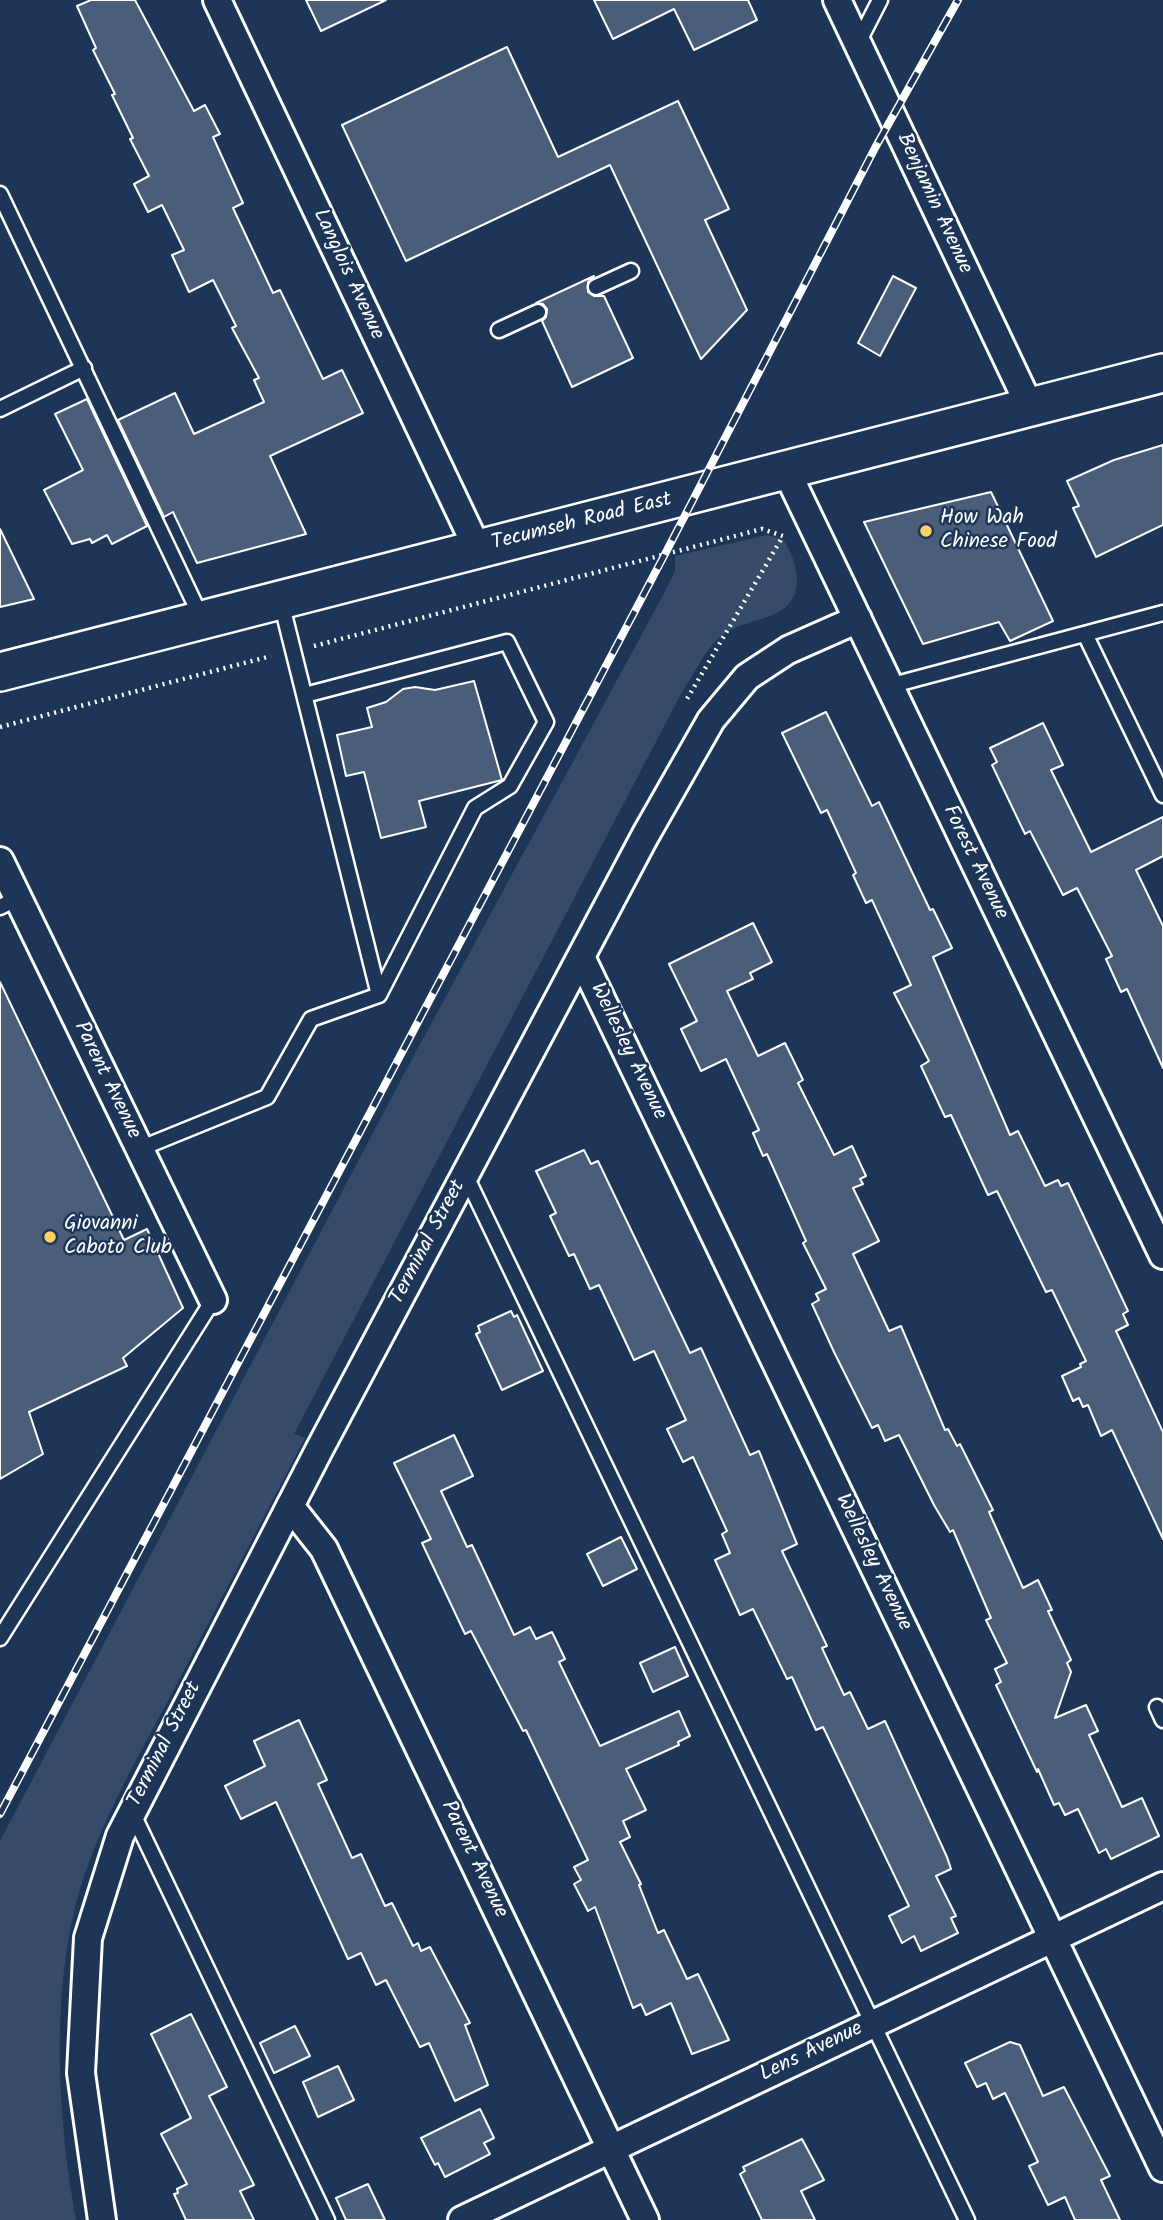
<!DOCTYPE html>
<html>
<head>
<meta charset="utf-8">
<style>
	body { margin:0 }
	canvas { display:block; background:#1d3557 }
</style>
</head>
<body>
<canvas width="1163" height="2220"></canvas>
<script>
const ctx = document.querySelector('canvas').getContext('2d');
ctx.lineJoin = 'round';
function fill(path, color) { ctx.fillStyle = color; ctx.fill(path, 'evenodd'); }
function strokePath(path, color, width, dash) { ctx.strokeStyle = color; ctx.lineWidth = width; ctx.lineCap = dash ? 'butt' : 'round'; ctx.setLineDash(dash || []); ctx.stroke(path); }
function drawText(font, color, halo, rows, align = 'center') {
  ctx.font = font + ' Kalam,sans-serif'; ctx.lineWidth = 5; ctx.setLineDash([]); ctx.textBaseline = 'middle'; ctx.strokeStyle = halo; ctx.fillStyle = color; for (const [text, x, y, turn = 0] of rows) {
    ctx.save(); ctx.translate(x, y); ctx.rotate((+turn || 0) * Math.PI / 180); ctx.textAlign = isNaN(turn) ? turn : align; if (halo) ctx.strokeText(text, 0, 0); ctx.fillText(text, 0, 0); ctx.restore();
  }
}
fill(new Path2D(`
	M 767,535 L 783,539 C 797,560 807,596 780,611 C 761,622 738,622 720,637 C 705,650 694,674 683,690 L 294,1434 L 305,1438 C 260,1524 215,1611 170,1697 C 135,1763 95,1831 76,1904 C 51,2001 58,2122 76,2220 L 0,2220 L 0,1841 L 404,1074 L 662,597 L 675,571 L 675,556 Z`), '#364b69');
const building = new Path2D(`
	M 91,0 L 135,0 L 194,111 L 205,105 L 220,134 L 213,137 L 243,203 L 233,208 L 273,293 L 280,290 L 323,379 L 342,370 L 363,413 L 270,456 L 306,534 L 197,563 L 173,512 L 164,517 L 118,420 L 175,393 L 194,434 L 264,402 L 254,380 L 259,378 L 232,328 L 236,326 L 213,280 L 189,292 L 172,255 L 184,250 L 162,205 L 148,212 L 134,184 L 149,176 L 130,139 L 133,138 L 112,95 L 115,94 L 93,50 L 96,48 L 77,6 Z
	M 306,0 L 386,0 L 321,31 Z
	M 594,0 L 748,0 L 757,20 L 694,50 L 674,9 L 613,39 Z
	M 507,47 L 558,157 L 678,101 L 729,209 L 705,220 L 747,310 L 701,359 L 610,165 L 406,261 L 342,125 Z
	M 594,276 L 588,282 L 588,292 L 594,296 L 604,296 L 633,358 L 572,387 L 542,321 L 546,317 L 547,309 L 543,304 L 536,303 Z
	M 893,276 L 916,288 L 880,356 L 858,343 Z
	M 87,399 L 147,526 L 112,544 L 107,535 L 92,543 L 90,539 L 72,544 L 44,490 L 83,470 L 55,414 Z
	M 1163,445 L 1163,525 L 1096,557 L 1073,508 L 1079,506 L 1067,481 L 1114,460 Z
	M 991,492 L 1053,621 L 1010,641 L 999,622 L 923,644 L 864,522 Z
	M 0,529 L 34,599 L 0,607 Z
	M 474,681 L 502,780 L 419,801 L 426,827 L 381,838 L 364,772 L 346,776 L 337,735 L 372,727 L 367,708 L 386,702 L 403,689 L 415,687 L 435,690 Z
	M 826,712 L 872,806 L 879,802 L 930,910 L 933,909 L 952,948 L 933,957 L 1010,1135 L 1018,1131 L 1045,1186 L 1058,1180 L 1061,1186 L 1068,1183 L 1128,1311 L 1123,1314 L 1128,1325 L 1116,1331 L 1163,1432 L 1163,1539 L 1112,1430 L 1101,1436 L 1088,1405 L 1083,1407 L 1079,1398 L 1073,1401 L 1062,1376 L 1081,1367 L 1080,1364 L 1086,1361 L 1052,1290 L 1046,1292 L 997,1191 L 988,1195 L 951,1115 L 945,1117 L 921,1066 L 929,1061 L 894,993 L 911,985 L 872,900 L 866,903 L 853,875 L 856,873 L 827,810 L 821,813 L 782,733 Z
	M 1043,723 L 1063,765 L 1051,770 L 1091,852 L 1163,817 L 1163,856 L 1136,870 L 1163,926 L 1163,1068 L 1127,989 L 1121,992 L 1106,959 L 1112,956 L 1077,888 L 1063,895 L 1030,831 L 1025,834 L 992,765 L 997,762 L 990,748 Z
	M 753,923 L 772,962 L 750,973 L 753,979 L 727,991 L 758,1056 L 785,1043 L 803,1080 L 798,1083 L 834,1155 L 852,1146 L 866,1176 L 860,1179 L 863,1184 L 853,1188 L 879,1241 L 853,1254 L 889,1331 L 901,1326 L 945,1430 L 948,1429 L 957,1446 L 960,1444 L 993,1510 L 989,1512 L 1023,1588 L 1038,1580 L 1052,1610 L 1048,1611 L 1071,1660 L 1067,1663 L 1071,1672 L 1055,1718 L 1086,1705 L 1098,1731 L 1089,1735 L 1122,1807 L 1142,1798 L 1159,1836 L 1111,1859 L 1106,1849 L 1099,1853 L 1078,1809 L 1065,1815 L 1059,1803 L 1054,1805 L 1038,1769 L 1037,1772 L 996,1685 L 1001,1682 L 995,1669 L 1007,1663 L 986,1620 L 991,1618 L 953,1530 L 950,1532 L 934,1505 L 899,1435 L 885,1441 L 878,1425 L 872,1428 L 834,1352 L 812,1304 L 819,1300 L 816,1294 L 826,1289 L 803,1243 L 806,1241 L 767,1154 L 763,1156 L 753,1133 L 759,1130 L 726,1059 L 701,1071 L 681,1029 L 697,1021 L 669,964 Z
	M 0,982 L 124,1240 L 147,1229 L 183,1308 L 123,1358 L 127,1366 L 29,1412 L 43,1454 L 0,1479 Z
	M 584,1150 L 591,1164 L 598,1161 L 690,1353 L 701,1348 L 750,1455 L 759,1451 L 797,1544 L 782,1551 L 827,1646 L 822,1648 L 844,1695 L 850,1692 L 868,1729 L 885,1721 L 947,1857 L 951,1869 L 936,1876 L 956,1916 L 951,1918 L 958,1933 L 921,1951 L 914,1936 L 902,1943 L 889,1916 L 909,1906 L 823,1727 L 816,1730 L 792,1677 L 787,1679 L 753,1609 L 740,1615 L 715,1560 L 730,1553 L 722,1534 L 727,1531 L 693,1457 L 683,1462 L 667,1429 L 686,1420 L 654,1351 L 634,1360 L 599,1285 L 590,1289 L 574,1254 L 569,1256 L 550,1216 L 556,1213 L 536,1171 Z
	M 511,1311 L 514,1317 L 517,1315 L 543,1371 L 502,1390 L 476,1334 L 480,1332 L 478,1326 Z
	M 454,1435 L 473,1476 L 441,1491 L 467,1547 L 472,1545 L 514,1635 L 530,1627 L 536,1639 L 552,1632 L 565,1659 L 559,1662 L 600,1746 L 679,1711 L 690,1736 L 678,1742 L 679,1745 L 626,1769 L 646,1810 L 623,1821 L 630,1837 L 620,1842 L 641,1884 L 639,1885 L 658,1933 L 664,1930 L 687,1979 L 698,1974 L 729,2040 L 692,2054 L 671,2003 L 646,2015 L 641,2004 L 633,2008 L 595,1907 L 588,1911 L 574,1884 L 581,1880 L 574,1867 L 588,1860 L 526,1730 L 523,1731 L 471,1631 L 465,1634 L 422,1543 L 431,1539 L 394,1463 Z
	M 621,1537 L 637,1569 L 603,1586 L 587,1554 Z
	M 675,1647 L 688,1676 L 653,1692 L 640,1663 Z
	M 299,1720 L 327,1780 L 318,1784 L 352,1858 L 361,1854 L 385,1906 L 392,1903 L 413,1946 L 418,1943 L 421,1951 L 430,1947 L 470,2023 L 465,2025 L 488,2085 L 455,2101 L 429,2043 L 420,2047 L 386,1980 L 376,1985 L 361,1953 L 348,1959 L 276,1802 L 241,1819 L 225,1786 L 265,1766 L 254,1741 Z
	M 191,2014 L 227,2087 L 209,2096 L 254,2185 L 240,2191 L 254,2220 L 186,2220 L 174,2194 L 178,2193 L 177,2189 L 187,2184 L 161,2134 L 191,2118 L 151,2034 Z
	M 295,2026 L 310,2056 L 274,2073 L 260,2043 Z
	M 1010,2042 L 1020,2045 L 1043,2096 L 1064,2087 L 1110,2176 L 1101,2180 L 1120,2220 L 1075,2220 L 1065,2197 L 1048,2205 L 1029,2166 L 1038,2162 L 1005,2093 L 993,2099 L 986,2083 L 977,2087 L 965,2063 Z
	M 338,2066 L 354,2100 L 318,2117 L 303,2082 Z
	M 480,2109 L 494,2138 L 484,2143 L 490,2154 L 445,2177 L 438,2163 L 435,2165 L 421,2138 Z
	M 802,2139 L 824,2180 L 801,2191 L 815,2220 L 762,2220 L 740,2174 L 745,2171 L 743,2167 Z
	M 368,2184 L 385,2220 L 346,2220 L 336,2198 Z`);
fill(building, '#4a5d79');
strokePath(building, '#fff', 2);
const lane = new Path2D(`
	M 858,43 L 880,0
	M 0,194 L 202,619
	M 596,287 L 631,271
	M 499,330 L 538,312
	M 0,409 L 84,368
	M 281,602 L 379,995
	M 1085,634 L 1163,795
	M 889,686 L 1163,613
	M 0,907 L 18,898
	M 139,1149 L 267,1097 L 311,1019 L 379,995 L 475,808 L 510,786 L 546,722 L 507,642 L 305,695
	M 465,1174 L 967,2220
	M 0,1638 L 213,1300
	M 1157,1707 L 1163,1720
	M 132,1812 L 327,2220`);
const street = new Path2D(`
	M 217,0 L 478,550
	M 837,0 L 1030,407
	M 786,470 L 1163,1255
	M 0,861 L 213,1300
	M 581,957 L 1163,2168
	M 290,1506 L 324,1549 L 645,2220
	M 102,2220 L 81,2073 L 88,1938 L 120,1836 L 319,1450 L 645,836 L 711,720 L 747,677 L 788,650 L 858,619
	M 462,2220 L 1163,1886`);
const secondary = new Path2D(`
	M 0,672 L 1163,373`);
strokePath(lane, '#fff', 19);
strokePath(street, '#fff', 32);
strokePath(secondary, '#fff', 42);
strokePath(new Path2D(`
	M 314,646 L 762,529 L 783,536 L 687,699
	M 0,727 L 271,656`), '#fff', 4.5, [2, 5]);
strokePath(lane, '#1d3557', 14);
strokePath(street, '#1d3557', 26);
strokePath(secondary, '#1d3557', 37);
const rail = new Path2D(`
	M 0,1814 L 665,554 L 875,148 L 958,0`);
strokePath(rail, '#fff', 8);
strokePath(rail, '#1d3557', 5, [16]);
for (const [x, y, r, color] of [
	[926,531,7,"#ffd166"],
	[50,1237,7,"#ffd166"]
]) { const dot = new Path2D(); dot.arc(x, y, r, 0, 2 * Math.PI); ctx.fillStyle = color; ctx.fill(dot); strokePath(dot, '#1d3557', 2.5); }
drawText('21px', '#fff', '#1d3557', [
	["Benjamin Avenue",933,204,65],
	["Langlois Avenue",347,275,65],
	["Tecumseh Road East",582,523,-14],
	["Forest Avenue",974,863,64],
	["Wellesley Avenue",627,1052,64],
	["Parent Avenue",106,1081,64],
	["Terminal Street",429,1243,-62],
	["Wellesley Avenue",872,1563,64],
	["Terminal Street",166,1745,-63],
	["Parent Avenue",473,1860,64],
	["Lens Avenue",812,2053,-26]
]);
drawText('21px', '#fff', '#1d3557', [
	["How Wah",940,519],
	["Chinese Food",940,543],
	["Giovanni",64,1225],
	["Caboto Club",64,1249]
], 'left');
</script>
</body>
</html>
